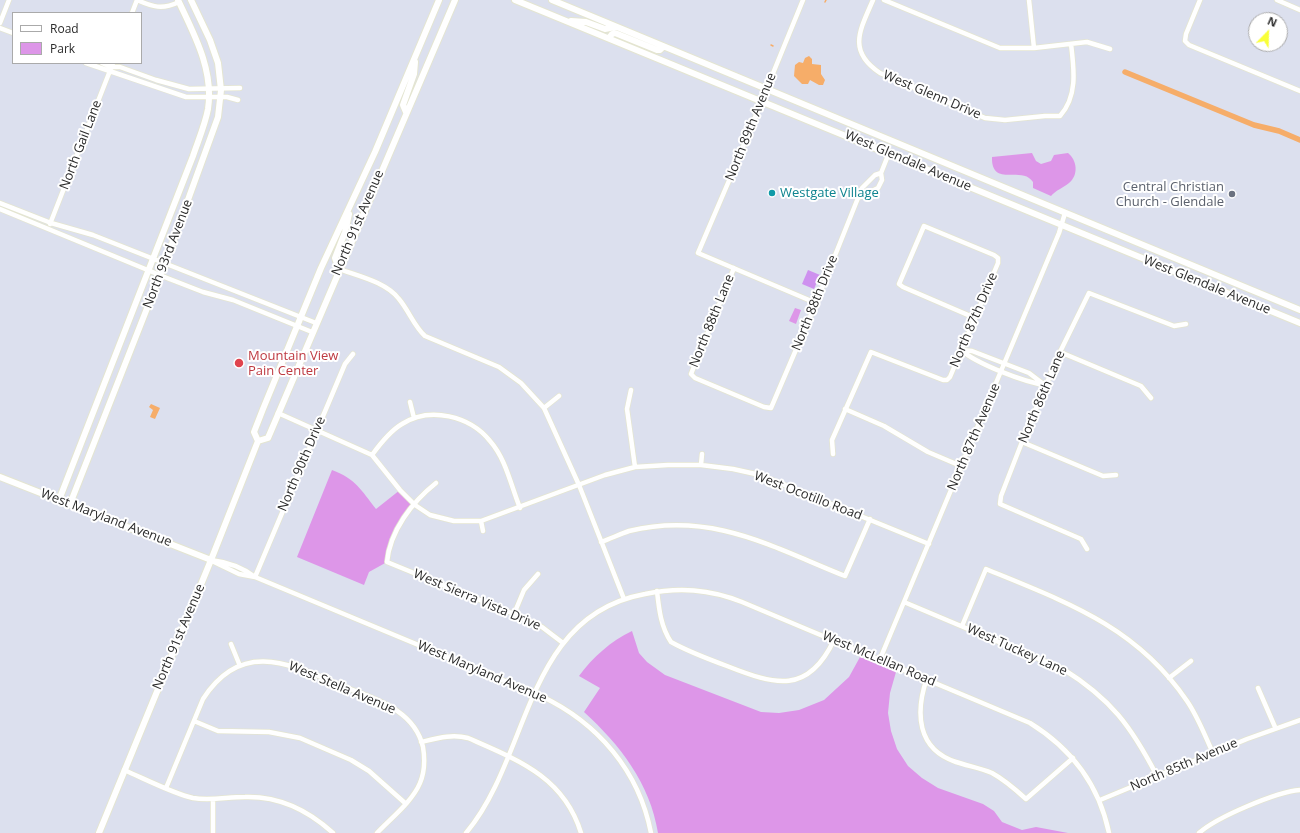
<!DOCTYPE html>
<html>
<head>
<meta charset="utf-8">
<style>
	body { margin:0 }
	#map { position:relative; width:1300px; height:833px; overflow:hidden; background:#dce0ee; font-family:"Open Sans",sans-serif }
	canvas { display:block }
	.legend { position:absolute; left:12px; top:12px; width:130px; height:52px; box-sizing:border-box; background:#fff; border:1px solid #aaa; margin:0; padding:5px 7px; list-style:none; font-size:12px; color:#2b2b2b }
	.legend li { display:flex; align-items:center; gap:8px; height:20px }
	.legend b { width:20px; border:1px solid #aaa }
	.north { position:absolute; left:1248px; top:12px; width:40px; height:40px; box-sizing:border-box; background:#fff; border:1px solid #aaa; border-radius:50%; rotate:23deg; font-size:11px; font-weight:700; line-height:16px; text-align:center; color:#2b2b2b }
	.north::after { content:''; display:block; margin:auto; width:14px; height:18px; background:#f9ff38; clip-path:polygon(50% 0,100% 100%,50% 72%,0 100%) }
</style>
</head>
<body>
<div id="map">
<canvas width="1300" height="833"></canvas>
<ul class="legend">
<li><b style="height:5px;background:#fff"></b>Road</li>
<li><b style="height:11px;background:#dd96e8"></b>Park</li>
</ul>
<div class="north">N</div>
</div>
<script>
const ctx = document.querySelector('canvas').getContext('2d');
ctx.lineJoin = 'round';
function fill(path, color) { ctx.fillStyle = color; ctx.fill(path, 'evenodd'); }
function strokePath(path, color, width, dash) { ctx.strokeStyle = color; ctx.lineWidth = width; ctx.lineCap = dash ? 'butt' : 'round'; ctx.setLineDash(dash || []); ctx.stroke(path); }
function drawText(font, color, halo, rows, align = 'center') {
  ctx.font = font + ' "Open Sans",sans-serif'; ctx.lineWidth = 4; ctx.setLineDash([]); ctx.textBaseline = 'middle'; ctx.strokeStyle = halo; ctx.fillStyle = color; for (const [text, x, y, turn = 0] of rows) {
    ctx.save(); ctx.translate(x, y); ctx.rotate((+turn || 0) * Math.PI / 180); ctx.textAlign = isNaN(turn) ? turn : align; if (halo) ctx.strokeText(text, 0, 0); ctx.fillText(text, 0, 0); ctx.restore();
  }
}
fill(new Path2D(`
	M 1032,153 L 1036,161 L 1041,164 L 1051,161 L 1054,155 L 1068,153 C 1077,160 1079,175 1069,183 C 1063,188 1056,190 1051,196 L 1033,188 L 1033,182 C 1022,165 991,188 992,157 Z
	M 795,308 L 801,310 L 796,324 L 789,321 Z
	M 332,470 C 356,479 361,490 376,509 L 400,490 L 415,505 L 397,529 L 387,562 L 369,572 L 364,585 L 297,557 Z
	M 632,631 L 639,653 L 647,662 L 665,675 L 761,712 L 779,713 L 799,710 L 824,700 L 849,677 L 860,657 L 896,672 L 890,693 L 888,713 L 891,731 L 897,749 L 908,766 L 922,778 L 938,788 L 983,804 L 994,811 L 1002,822 L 1022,830 L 1036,827 L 1068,833 L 658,833 C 650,783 620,745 584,712 L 600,688 L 579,676 C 593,657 611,641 632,631 Z`), '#dd96e8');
fill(new Path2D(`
	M 808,270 L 820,275 L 814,289 L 802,284 Z`), '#ce91ef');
fill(new Path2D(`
	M 809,56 L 812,59 L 812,64 L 821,65 L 821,74 L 825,80 L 823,85 L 819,85 L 810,80 L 808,84 L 802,84 L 794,76 L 795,65 L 799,62 L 803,63 L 805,58 Z
	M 151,404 L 160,408 L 155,419 L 150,417 L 153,410 L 149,407 Z`), '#f6ad69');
strokePath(new Path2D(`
	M 825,2 L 826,0
	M 771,45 L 773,46`), '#f6ad69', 1.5);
strokePath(new Path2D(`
	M 1125,72 L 1254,125 L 1279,131 L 1300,140`), '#f6ad69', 5.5);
const street = new Path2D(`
	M 137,0 C 153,7 162,10 179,2
	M 803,0 L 731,176 L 698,253 L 816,303
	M 873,0 C 860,30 847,51 880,73 L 985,118 L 1005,120 L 1045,116 L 1060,116 C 1078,96 1074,69 1071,44
	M 884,0 L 1000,48 L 1034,48 L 1087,42 L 1110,49
	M 1029,0 L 1034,48
	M 1200,0 L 1186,34 L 1185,41 L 1189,45 L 1300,91
	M 1277,0 L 1300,10
	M 132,13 L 137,0
	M 0,23 L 9,0
	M 0,28 L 13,33
	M 86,63 L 186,97 L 227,97 L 238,100
	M 102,63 L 111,67 L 120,67 L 156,80 L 189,89 L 240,88
	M 858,198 L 878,188 L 882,180 L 881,173 L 889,153
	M 0,203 L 51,223 L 93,235 L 316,323
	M 0,209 L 167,278 L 203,292 L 233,300 L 312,332
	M 50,224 L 113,63
	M 734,268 L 691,374 L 695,378 L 764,407 L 771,408 L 816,303 L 862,188 L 875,175 L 881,173
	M 339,269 C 358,276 386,282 399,299 C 409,311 414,326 425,336 L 499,367 L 521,383 L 544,408 L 579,485 L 624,599
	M 961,350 L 972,351 L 1029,373 L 1046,386
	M 961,350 C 977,364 1024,382 1045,385
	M 1060,352 L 1141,386 L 1151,398
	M 631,390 L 627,409 L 635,467
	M 410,402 L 414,418
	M 544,408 L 559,396
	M 845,409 L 884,426 L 928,452 L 961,466
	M 278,413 L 372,455 L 400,490 L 415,505 L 430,515 L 454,521 L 481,521 L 605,475 L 635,467 L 668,465 L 701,465 L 733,469 L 760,475 L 929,544
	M 1022,442 L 1103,476 L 1116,475
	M 833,454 L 832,440 L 871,352 L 943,380 L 947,380 L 950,377 L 998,263 L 998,258 L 994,255 L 924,226 L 899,284 L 903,287 L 975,318
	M 372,455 C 380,444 390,431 402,424 C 430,406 470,416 490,441 C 506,459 511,486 520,508
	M 701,465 L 702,454
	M 436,483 C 412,502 390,531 387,562 L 514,614 L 542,627 L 563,643
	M 481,521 L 483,531
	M 601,542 C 610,539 620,534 629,531 C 712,511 772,547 845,576 L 870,519
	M 1087,549 L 1081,539 L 1000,504 L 1001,496 L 1022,442 L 1060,352 L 1089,293 L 1174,326 L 1186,324
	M 211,560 C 227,562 242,567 255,577 L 541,696 C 598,723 639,771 651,833
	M 212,561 L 239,574 L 255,577
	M 255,577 L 345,364 L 353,354
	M 657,591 C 659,610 661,627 671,642 C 689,652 708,659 727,666 C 775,685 808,695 834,640
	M 904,602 L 1063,669 C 1111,699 1131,726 1157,776
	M 514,614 L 524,590 L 538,574
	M 962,626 L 986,569 C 1066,602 1136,626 1187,701 C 1198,717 1205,736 1213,753
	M 231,644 L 240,666
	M 880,659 L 1059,233 L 1065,213
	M 927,678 C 915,713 917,749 956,762 C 968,766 980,768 992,773 C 1005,780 1015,789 1026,799 L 1073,758
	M 1169,678 L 1191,661
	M 1258,688 L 1275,727
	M 194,721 L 218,731 L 269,732 L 300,738 L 351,760 L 369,771 L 405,803
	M 421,742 C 438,738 452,734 468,738 C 518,760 564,777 581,833
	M 124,770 C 143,778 174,794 193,798 C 210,801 227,797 245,797 C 279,796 308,810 333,833
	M 166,788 L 203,699 C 241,640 288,663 340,685 C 371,698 414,708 423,747 C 425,759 425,771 420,783 C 412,802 391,818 377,833
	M 213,799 L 213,833
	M 1100,800 L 1247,739 L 1300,720
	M 466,833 C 531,756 524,616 645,594 C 679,587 709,589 742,602 L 1030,723 C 1072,749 1099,785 1109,833
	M 1199,833 C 1217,817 1276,792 1300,790`);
const secondary = new Path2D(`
	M 515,0 L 1300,323
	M 552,0 L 1300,310
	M 571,21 L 586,22 L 605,29 L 615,27
	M 609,38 L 612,34 L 615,33 L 657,50 L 660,50 L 663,47
	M 406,112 L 403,105 L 414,74 L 415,62
	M 339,269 L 335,258 L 345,232 L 349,214
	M 258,441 L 268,438 L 455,0
	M 0,477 L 211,560
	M 59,500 L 193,156 C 198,141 205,125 208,109 C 214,70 194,34 178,0
	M 70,504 L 168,255 L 218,117 L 221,90 L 218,63 L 210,40 L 191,0
	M 99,833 L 211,560 L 258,441 L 254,432 L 263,409 L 321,268 L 375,152 L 439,0`);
strokePath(street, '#e4e5d1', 6);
strokePath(secondary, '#e4e5d1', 8);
strokePath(street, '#fff', 4.5);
strokePath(secondary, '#fff', 6);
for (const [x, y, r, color] of [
	[772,193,4,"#0f9aa8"],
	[1232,194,4,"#6b7280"],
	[239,363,5,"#e0444e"]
]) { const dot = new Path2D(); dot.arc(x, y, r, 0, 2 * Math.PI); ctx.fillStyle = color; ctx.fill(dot); strokePath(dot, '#fff', 1.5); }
drawText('13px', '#2b2b2b', '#fff', [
	["West Glenn Drive",932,95,23],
	["North 89th Avenue",751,127,-68],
	["North Gail Lane",81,145,-69],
	["West Glendale Avenue",908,161,23],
	["North 91st Avenue",358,223,-67],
	["North 93rd Avenue",168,254,-69],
	["West Glendale Avenue",1207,285,22],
	["North 88th Drive",815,303,-68],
	["North 87th Drive",974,320,-67],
	["North 88th Lane",712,321,-68],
	["North 86th Lane",1042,397,-67],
	["North 87th Avenue",974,437,-67],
	["North 90th Drive",302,464,-67],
	["West Ocotillo Road",808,496,21],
	["West Maryland Avenue",106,518,21],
	["West Sierra Vista Drive",477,600,23],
	["North 91st Avenue",179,637,-67],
	["West Tuckey Lane",1017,650,24],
	["West McLellan Road",879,659,23],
	["West Maryland Avenue",482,672,23],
	["West Stella Avenue",342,688,23],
	["North 85th Avenue",1184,765,-23]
]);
drawText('13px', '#5b616d', '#fff', [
	["Central Christian",1224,187],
	["Church - Glendale",1224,202]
], 'right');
drawText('13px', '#0d838f', '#fff', [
	["Westgate Village",780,193]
], 'left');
drawText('13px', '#be3a42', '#fff', [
	["Mountain View",248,356],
	["Pain Center",248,371]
], 'left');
</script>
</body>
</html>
